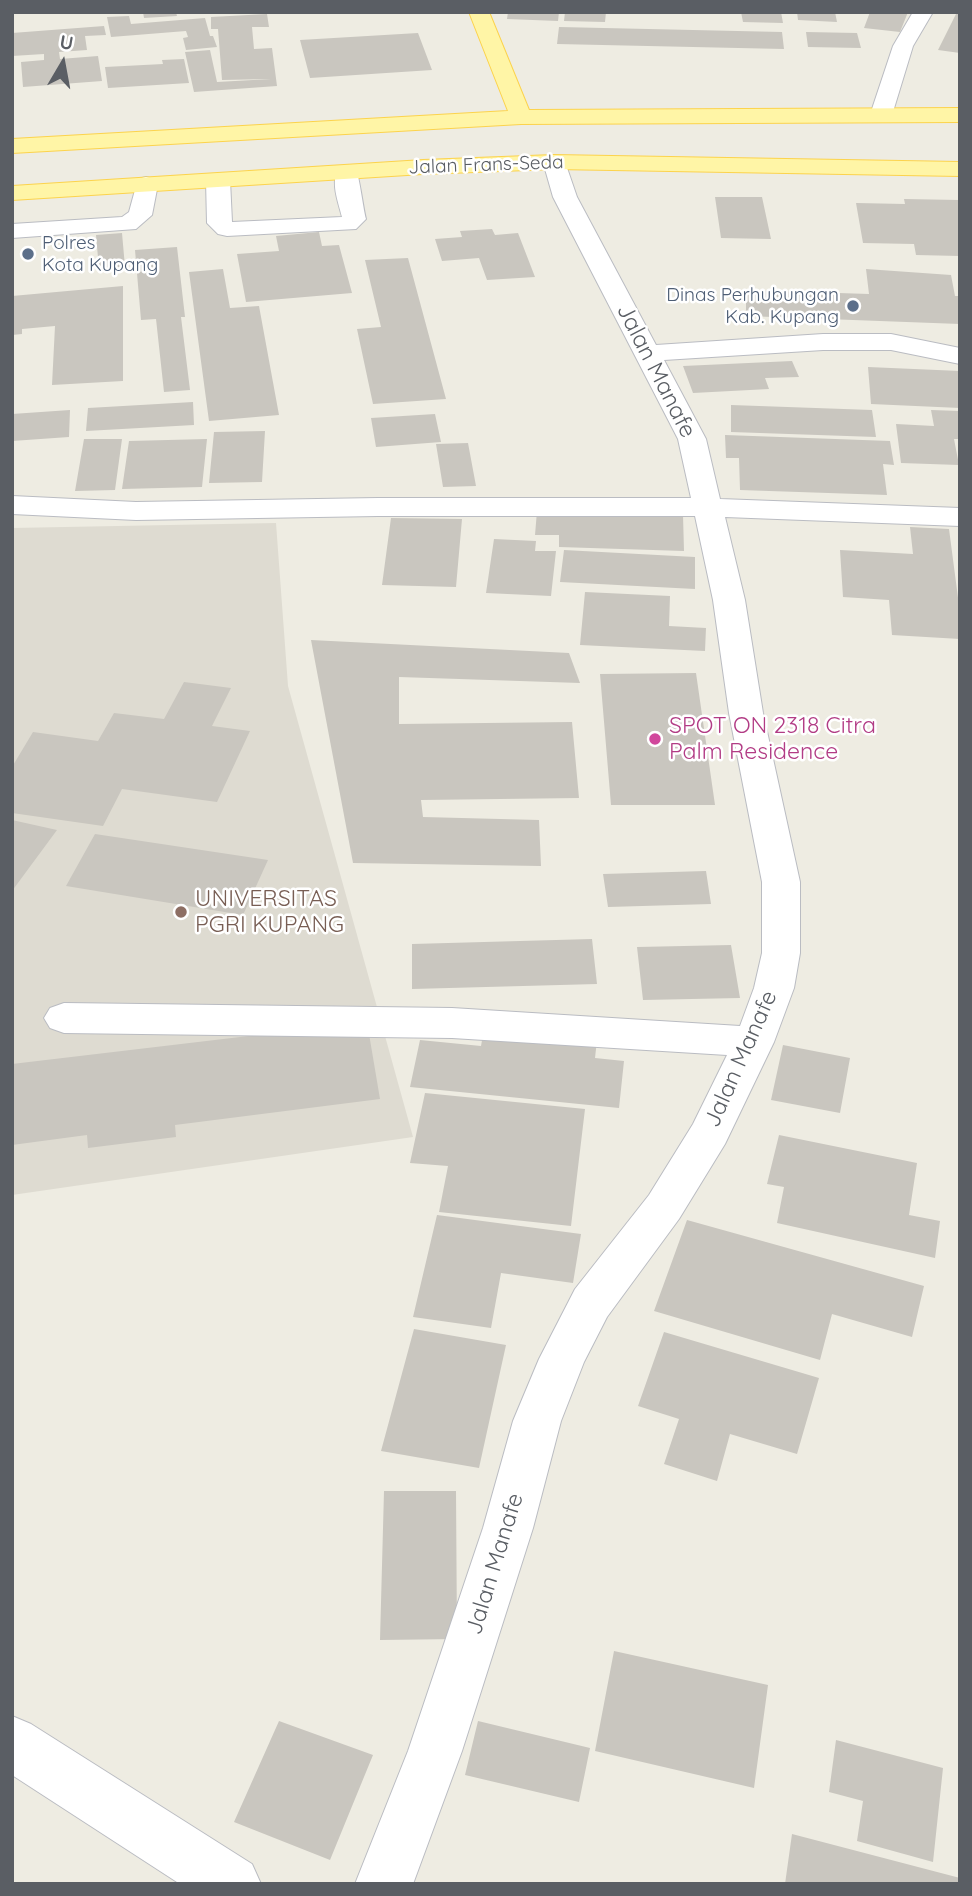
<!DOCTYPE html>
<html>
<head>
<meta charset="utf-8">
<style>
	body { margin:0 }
	#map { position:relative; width:972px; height:1896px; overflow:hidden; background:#eeece2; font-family:Quicksand,sans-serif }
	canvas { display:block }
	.frame { position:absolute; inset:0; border:14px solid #5a5e64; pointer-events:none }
	.north { position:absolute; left:28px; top:28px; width:70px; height:70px; -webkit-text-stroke:5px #fff; paint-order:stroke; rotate:10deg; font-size:19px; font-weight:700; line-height:28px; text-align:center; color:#5a5e64 }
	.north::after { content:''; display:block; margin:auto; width:24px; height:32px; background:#5a5e64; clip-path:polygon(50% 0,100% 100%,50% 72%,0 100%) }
</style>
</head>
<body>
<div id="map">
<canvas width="972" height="1896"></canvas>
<div class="frame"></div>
<div class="north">U</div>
</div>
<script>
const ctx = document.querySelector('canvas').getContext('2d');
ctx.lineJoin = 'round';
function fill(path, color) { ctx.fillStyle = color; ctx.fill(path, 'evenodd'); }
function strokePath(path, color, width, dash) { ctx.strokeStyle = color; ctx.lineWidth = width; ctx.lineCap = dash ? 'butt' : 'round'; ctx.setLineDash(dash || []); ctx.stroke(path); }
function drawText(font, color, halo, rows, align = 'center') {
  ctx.font = font + ' Quicksand,sans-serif'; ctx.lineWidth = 5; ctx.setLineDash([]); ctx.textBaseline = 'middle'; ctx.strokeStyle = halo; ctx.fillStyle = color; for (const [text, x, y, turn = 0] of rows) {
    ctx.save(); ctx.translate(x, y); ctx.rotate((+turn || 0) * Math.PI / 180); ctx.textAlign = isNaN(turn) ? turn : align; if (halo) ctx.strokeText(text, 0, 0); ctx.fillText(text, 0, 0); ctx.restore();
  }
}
fill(new Path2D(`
	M 276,523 L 288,686 L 413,1137 L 12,1195 L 12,528 Z`), '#dedbd1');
fill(new Path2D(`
	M 143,12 L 176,12 L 177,16 L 144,18 Z
	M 508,12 L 559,12 L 558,21 L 507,19 Z
	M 565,12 L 606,12 L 605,22 L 564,21 Z
	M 741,12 L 781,12 L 783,23 L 743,22 Z
	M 797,12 L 835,12 L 837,22 L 798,20 Z
	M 870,12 L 908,12 L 900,32 L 864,28 Z
	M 957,12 L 960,12 L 960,53 L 938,50 Z
	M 267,14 L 269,27 L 252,27 L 254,49 L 272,48 L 277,86 L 194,92 L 185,52 L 210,50 L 217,82 L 271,79 L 222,80 L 218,29 L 211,29 L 211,17 Z
	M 129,16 L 131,24 L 205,18 L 210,36 L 213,36 L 217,47 L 186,50 L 183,38 L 188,37 L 186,31 L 111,37 L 107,17 Z
	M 104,26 L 106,35 L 85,36 L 87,50 L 59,52 L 60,59 L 98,56 L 102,81 L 23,87 L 21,62 L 44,60 L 44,54 L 12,56 L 12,33 Z
	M 559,27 L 782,32 L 784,49 L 557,44 Z
	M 806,32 L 857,33 L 861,48 L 808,47 Z
	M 418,33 L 432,70 L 310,78 L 300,40 Z
	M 184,59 L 189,83 L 108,88 L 105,67 L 163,64 L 162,60 Z
	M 715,197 L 762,197 L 771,239 L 721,238 Z
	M 904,199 L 959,200 L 960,256 L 916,255 L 914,244 L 863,243 L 856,203 L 905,204 Z
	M 492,229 L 495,235 L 518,233 L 535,277 L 487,280 L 479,258 L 442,261 L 435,239 L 462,237 L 460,231 Z
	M 319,232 L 322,246 L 339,245 L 352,293 L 246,302 L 237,254 L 279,251 L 276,236 Z
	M 122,233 L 125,267 L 99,269 L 96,235 Z
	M 177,247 L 185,317 L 181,317 L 190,390 L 164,392 L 156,319 L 141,320 L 135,250 Z
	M 408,258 L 446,399 L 373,404 L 357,329 L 381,327 L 365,260 Z
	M 223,269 L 230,308 L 259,306 L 279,415 L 209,421 L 189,272 Z
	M 866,269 L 951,275 L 955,296 L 960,296 L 960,324 L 746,316 L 746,290 L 869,294 Z
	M 123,286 L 123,381 L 52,385 L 55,326 L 22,329 L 22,334 L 12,335 L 12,296 Z
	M 792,361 L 799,377 L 765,378 L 769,389 L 693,393 L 683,366 Z
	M 868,367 L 960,371 L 960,408 L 871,404 Z
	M 193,402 L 194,425 L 86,431 L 88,408 Z
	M 731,405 L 872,410 L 876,437 L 731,432 Z
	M 70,410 L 69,437 L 12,441 L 12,414 Z
	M 931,410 L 960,411 L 960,439 L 954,439 L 959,465 L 901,463 L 896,424 L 934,426 Z
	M 435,414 L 441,442 L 376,447 L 371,418 Z
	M 265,431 L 262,482 L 209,483 L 214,432 Z
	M 725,435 L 890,441 L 894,465 L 883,464 L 887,495 L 740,490 L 739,458 L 726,458 Z
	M 84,439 L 122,439 L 115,490 L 75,491 Z
	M 207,439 L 202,487 L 122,489 L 129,441 Z
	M 468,443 L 476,486 L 443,487 L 436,444 Z
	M 537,511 L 683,515 L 684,551 L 559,547 L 559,535 L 535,535 Z
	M 391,518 L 462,519 L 456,587 L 382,585 Z
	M 910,527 L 949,529 L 960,613 L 960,639 L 892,635 L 889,600 L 843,597 L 840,550 L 913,554 Z
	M 494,539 L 536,541 L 535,551 L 556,551 L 551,596 L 486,593 Z
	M 564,550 L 695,557 L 695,589 L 560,582 Z
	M 585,592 L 670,596 L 669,626 L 706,628 L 705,651 L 580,645 Z
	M 311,640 L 569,653 L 580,683 L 399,677 L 399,724 L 572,722 L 579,798 L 421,800 L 423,817 L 539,820 L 541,866 L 353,863 Z
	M 696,673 L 715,805 L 611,805 L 600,674 Z
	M 184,682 L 231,688 L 212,726 L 250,731 L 217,802 L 122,789 L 103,826 L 12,813 L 12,767 L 33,732 L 98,741 L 114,713 L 164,719 Z
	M 12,820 L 57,830 L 12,891 Z
	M 95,834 L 268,860 L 243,915 L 66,886 Z
	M 706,871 L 711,904 L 608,907 L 603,874 Z
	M 592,939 L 597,984 L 412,989 L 412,944 Z
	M 731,945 L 740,998 L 643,1000 L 637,947 Z
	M 367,1022 L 380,1099 L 175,1125 L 176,1137 L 88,1148 L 87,1135 L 12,1145 L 12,1064 Z
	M 484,1029 L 597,1040 L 595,1058 L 624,1061 L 619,1108 L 410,1087 L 420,1040 L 481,1046 Z
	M 783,1045 L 850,1058 L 840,1113 L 771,1100 Z
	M 425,1093 L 585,1109 L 571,1226 L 439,1212 L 448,1166 L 410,1163 Z
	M 779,1135 L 917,1163 L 909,1215 L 940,1221 L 935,1258 L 777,1223 L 784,1187 L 767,1184 Z
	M 437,1215 L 581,1234 L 573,1283 L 501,1273 L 491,1328 L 413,1317 Z
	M 687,1220 L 924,1286 L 912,1337 L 832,1314 L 820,1360 L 654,1311 Z
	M 414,1329 L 506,1345 L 479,1468 L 381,1451 Z
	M 664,1332 L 819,1378 L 797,1454 L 730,1434 L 717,1481 L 664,1464 L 679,1419 L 638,1406 Z
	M 384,1491 L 456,1491 L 457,1639 L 380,1640 Z
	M 614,1651 L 768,1685 L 754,1788 L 595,1751 Z
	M 279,1721 L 373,1755 L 330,1860 L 234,1822 Z
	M 478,1721 L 590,1748 L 579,1802 L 465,1775 Z
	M 836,1740 L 943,1768 L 933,1862 L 857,1841 L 863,1801 L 829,1792 Z
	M 792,1834 L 960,1878 L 960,1884 L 785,1884 Z`), '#c9c6bf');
const minor = new Path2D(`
	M 913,12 L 933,12 L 913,46 L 892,115 L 889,120 L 873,120 L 870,115 L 893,46 Z
	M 554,155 L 562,157 L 565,162 L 577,197 L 656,345 L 823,334 L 891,334 L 960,348 L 960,364 L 891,350 L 823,350 L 664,360 L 706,439 L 720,499 L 960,508 L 960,526 L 725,517 L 745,600 L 763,713 L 800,882 L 800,953 L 794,988 L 774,1042 L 725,1144 L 679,1219 L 607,1317 L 584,1362 L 561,1421 L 533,1528 L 462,1751 L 413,1884 L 355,1884 L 408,1751 L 483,1528 L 513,1421 L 539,1359 L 575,1289 L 649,1195 L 693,1124 L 727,1055 L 452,1038 L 64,1033 L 50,1028 L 44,1018 L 50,1008 L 64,1003 L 452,1008 L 740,1026 L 754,988 L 762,953 L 762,882 L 729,713 L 713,600 L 695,516 L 378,516 L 136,520 L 12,514 L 12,496 L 136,502 L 378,498 L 691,498 L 678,439 L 553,197 L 543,162 L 546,157 Z
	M 347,165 L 355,167 C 359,173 363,208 366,219 L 356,229 L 227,236 L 218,234 L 207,223 L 206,180 L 210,175 L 226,175 L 230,180 L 232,222 L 342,217 C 338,201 330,182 339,167 Z
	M 146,177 L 154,179 L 158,184 L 152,215 L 136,229 L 12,238 L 12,224 L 122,217 L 129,212 L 138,179 Z
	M 12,1716 L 31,1724 L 252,1864 L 261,1884 L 180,1884 L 12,1775 Z`);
const major = new Path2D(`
	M 469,12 L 489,12 L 529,110 L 960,108 L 960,122 L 521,124 L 12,153 L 12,139 L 508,111 Z
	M 554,155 L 960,162 L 960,176 L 554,169 L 423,174 L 12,200 L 12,186 L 423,160 Z`);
strokePath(minor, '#babcc2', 2);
strokePath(major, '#fcd34d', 2);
fill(minor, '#fff');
fill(major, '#fff5a6');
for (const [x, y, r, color] of [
	[28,254,7,"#5c6f8a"],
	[853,306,7,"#5c6f8a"],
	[655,739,7,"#d1479c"],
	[181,912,7,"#8d6e63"]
]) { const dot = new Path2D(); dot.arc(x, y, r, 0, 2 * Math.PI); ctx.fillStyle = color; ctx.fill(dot); strokePath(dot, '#fff', 2.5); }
drawText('19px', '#5a5e64', '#fff', [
	["Jalan Frans-Seda",486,165,-2]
]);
drawText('19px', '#4e5e75', '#fff', [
	["Polres",42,243],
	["Kota Kupang",42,265],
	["Dinas Perhubungan",839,295,"right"],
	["Kab. Kupang",839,317,"right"]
], 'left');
drawText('23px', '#5a5e64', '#fff', [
	["Jalan Manafe",656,371,63],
	["Jalan Manafe",741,1059,-66],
	["Jalan Manafe",495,1564,-73]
]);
drawText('23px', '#b23c85', '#fff', [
	["SPOT ON 2318 Citra",669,726],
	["Palm Residence",669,752]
], 'left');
drawText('23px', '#785e54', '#fff', [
	["UNIVERSITAS",195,899],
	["PGRI KUPANG",195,925]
], 'left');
</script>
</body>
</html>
